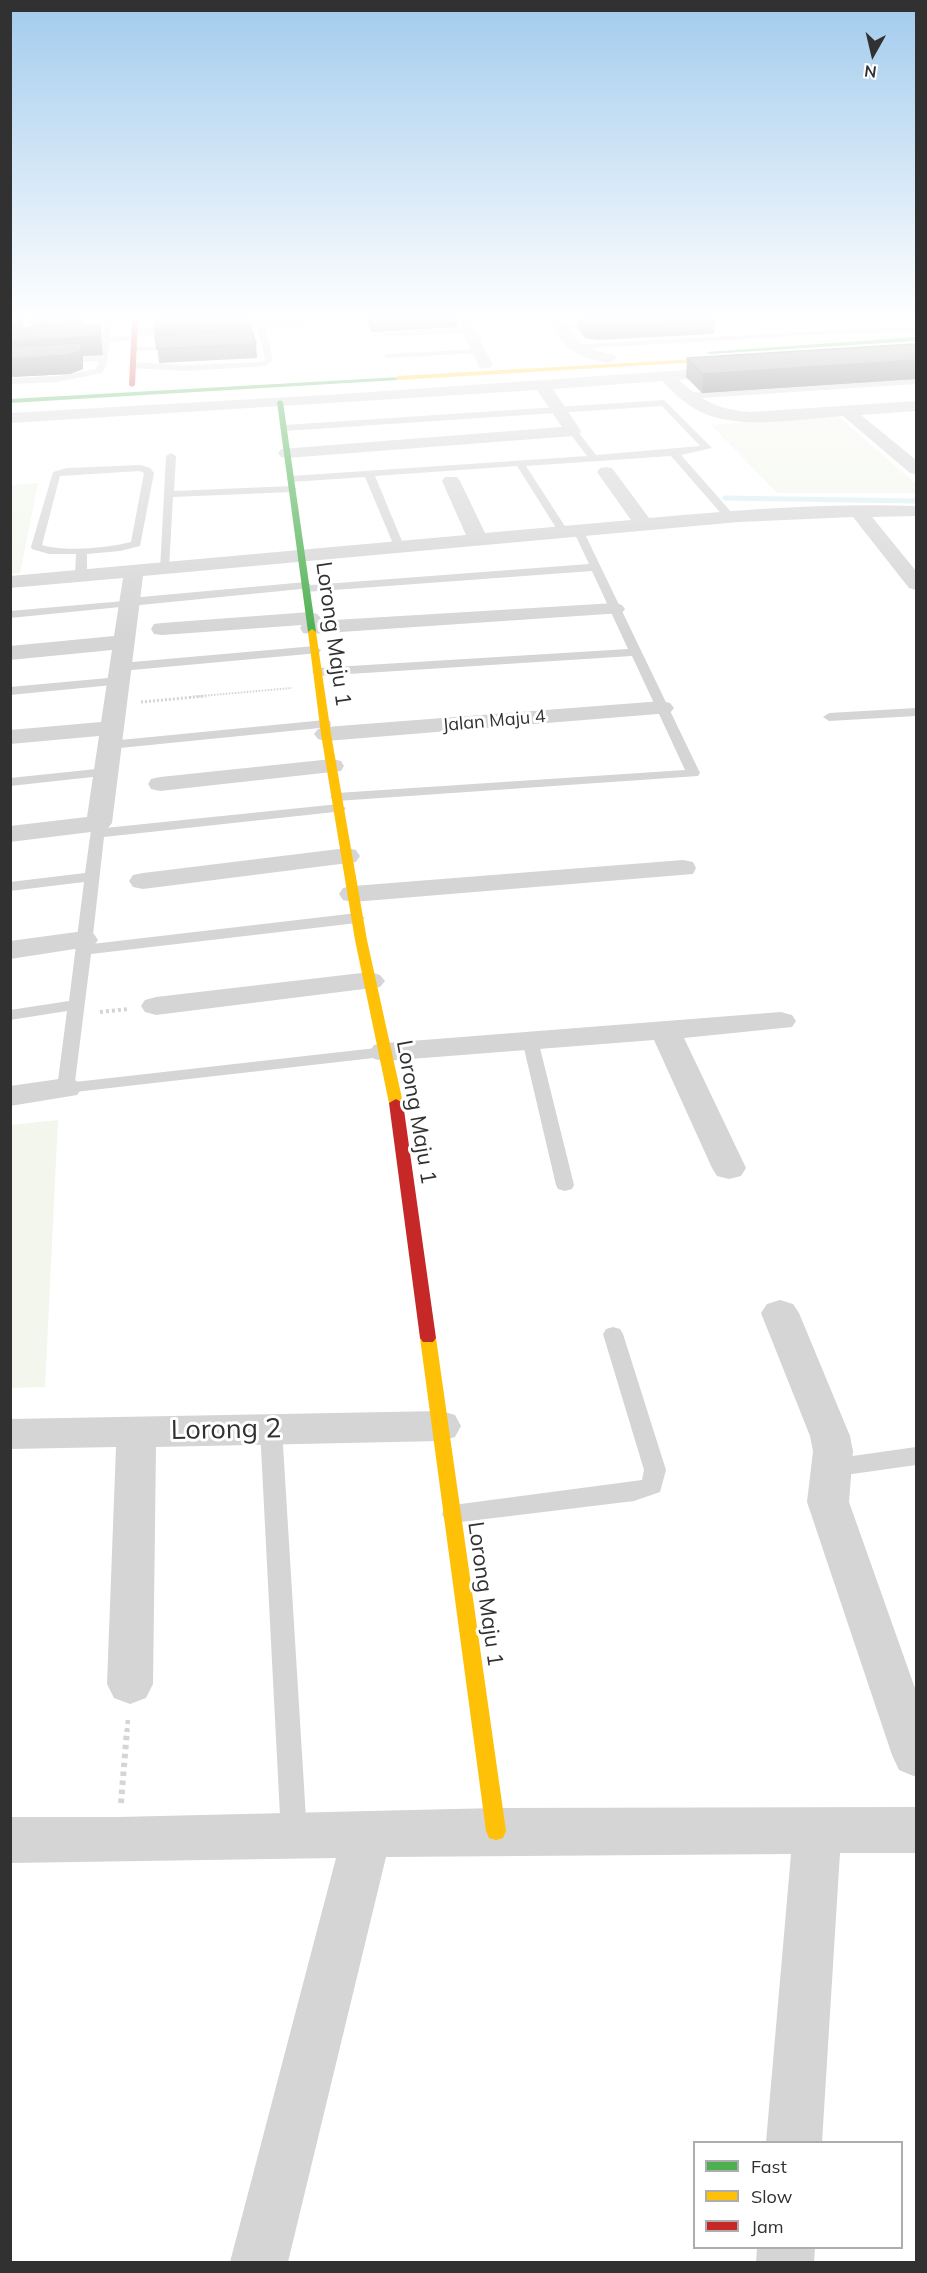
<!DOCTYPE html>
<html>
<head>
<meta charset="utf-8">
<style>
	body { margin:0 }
	#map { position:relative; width:927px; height:2273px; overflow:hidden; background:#fff; font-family:Mulish,sans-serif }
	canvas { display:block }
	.frame { position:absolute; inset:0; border:12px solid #313131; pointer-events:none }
	.legend { position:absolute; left:693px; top:2141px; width:210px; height:108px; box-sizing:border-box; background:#fff; border:2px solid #adadad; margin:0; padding:8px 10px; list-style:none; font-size:18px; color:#313131 }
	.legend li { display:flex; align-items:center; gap:12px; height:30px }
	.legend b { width:30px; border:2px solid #adadad }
	.north { position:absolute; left:843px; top:24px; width:60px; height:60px; -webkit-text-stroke:4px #fff; paint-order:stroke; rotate:188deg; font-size:16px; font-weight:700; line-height:24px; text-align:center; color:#313131 }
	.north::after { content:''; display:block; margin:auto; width:21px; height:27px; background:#313131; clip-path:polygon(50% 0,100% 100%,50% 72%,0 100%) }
</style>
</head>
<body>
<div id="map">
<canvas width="927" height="2273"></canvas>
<div class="frame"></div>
<ul class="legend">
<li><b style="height:8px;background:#4caf50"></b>Fast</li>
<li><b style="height:8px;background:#ffc107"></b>Slow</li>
<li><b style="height:8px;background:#c62828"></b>Jam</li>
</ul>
<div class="north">N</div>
</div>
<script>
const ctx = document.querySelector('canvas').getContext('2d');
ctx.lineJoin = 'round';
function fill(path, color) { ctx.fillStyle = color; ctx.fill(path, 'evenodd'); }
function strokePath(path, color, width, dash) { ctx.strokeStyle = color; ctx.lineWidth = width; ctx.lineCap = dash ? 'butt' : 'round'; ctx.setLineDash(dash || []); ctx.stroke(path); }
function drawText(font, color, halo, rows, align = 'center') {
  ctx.font = font + ' Mulish,sans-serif'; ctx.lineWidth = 6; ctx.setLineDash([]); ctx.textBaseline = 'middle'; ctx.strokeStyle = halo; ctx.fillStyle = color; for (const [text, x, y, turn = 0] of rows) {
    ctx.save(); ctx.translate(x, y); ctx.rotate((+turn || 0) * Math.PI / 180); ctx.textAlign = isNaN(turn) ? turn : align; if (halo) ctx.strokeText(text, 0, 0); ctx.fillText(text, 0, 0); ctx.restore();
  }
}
fill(new Path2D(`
	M 837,415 L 916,484 L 916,493 L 777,493 L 711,425 Z
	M 38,483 L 20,573 L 11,574 L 11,485 Z
	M 58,1120 L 45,1387 L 11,1388 L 11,1125 Z`), '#f3f6ed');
strokePath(new Path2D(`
	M 725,498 L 916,501`), '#d9eef4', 5);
strokePath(new Path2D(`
	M 190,697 L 292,688`), '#d5d5d5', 2, [1.5, 1.5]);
strokePath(new Path2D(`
	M 141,702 L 206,696`), '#d5d5d5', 3, [2, 2]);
strokePath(new Path2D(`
	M 100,1012 L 128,1009`), '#d5d5d5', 4, [3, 3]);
strokePath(new Path2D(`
	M 127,1732 L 128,1718`), '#d5d5d5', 4.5, [4, 4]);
strokePath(new Path2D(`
	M 121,1803 L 127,1730`), '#d5d5d5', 6, [4.5, 4.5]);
fill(new Path2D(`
	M 28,318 L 36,318 L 31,342 L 27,344 L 23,342 Z
	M 105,318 L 113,318 L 110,337 L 133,336 L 137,338 L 133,340 L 110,342 L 106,366 L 102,373 L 58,382 L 10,384 L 10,378 L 58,376 L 96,369 L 99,361 L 10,365 L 10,360 L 99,356 L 101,342 L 89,340 L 102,337 Z
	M 689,318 L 726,318 L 691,322 L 687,320 Z
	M 261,323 L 265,325 L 273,360 L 266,366 L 186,371 L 132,368 L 128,365 L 132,362 L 186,365 L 261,362 L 265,359 L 257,325 Z
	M 603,323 L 603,327 L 600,327 L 560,329 L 556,327 L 560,325 Z
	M 467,328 L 470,328 L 470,332 L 385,337 L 381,335 L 385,333 Z
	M 916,328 L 916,332 L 851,333 L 572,349 L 568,347 L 572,345 L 851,329 Z
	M 183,345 L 183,349 L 180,349 L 134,351 L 130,349 L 134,347 Z
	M 481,349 L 482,351 L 478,353 L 387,358 L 383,356 L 387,354 Z
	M 916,378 L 916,384 L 686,399 L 682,396 L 686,393 Z
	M 664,400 L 712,448 L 681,455 L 733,514 L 733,518 L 725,518 L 671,456 L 526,466 L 568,531 L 563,534 L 558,531 L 517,466 L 375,476 L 404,546 L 399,549 L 394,546 L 365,477 L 291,482 L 286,479 L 291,476 L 587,456 L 568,431 L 573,428 L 576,429 L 596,455 L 700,446 L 662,406 L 284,431 L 279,428 L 284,425 Z
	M 171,453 L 176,456 L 174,491 L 292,486 L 297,489 L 292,492 L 173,497 L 169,568 L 164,571 L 160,570 L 166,456 Z
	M 141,465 L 150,468 L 154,473 L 140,546 L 120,551 L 87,554 L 87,575 L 81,578 L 75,575 L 76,554 L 49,554 L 32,549 L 31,547 L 53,472 L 67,468 ZM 140,471 L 144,473 L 131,542 C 107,548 65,552 42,545 L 60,476 Z
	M 578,527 L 583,530 L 700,773 L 698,776 L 337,801 L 330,797 L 337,793 L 685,770 L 632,656 L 318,676 L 312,672 L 318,668 L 628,649 L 592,571 L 306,592 L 301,589 L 10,618 L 10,611 L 124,601 L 130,598 L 306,582 L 311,585 L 589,564 L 573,530 Z
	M 315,646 L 321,650 L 319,653 L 121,671 L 115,667 L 121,663 Z
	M 119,677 L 125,681 L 123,684 L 10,695 L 10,687 Z
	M 916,708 L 916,716 L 829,721 L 823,717 L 829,713 Z
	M 325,720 L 330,721 L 331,724 L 330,727 L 110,749 L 103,745 L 110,741 Z
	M 106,768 L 111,769 L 113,772 L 111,775 L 10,786 L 10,778 Z
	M 339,804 L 346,808 L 344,811 L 104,837 L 92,944 L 357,913 L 365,918 L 357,923 L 91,954 L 75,1082 L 385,1047 L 391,1048 L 393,1052 L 391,1056 L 66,1093 L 60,1092 L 57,1088 L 67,1011 L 10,1020 L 10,1010 L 69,1001 L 84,882 L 10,891 L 10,882 L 85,873 L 92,823 L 99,819 L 104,820 L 105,828 Z
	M 530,1035 L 538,1040 L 574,1185 L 572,1189 L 565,1191 L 558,1189 L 556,1185 L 522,1040 Z
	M 613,1327 L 620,1329 L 623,1334 L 666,1470 L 660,1492 L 634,1501 L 453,1523 L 445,1521 L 442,1514 L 445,1507 L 453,1505 L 642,1480 L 644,1470 L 603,1334 L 606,1329 Z
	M 271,1421 L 279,1423 L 282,1429 L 307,1835 L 303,1844 L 294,1848 L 285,1844 L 281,1835 L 260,1429 L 263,1423 Z
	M 916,1447 L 916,1465 L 831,1477 L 823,1474 L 820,1468 L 823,1462 L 831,1459 Z`), '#d5d5d5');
fill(new Path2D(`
	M 288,318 L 369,318 L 362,322 L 134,336 L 127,332 L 134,328 Z
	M 455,318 L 469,318 L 493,365 L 490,368 L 480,368 Z
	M 547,318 L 561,318 C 580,348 582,347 614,355 L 617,358 L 609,363 C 573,357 565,349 547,318 Z
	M 729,367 L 735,369 L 737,372 L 735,375 L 679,380 C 701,401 720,410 750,412 L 916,401 L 916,411 L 861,415 L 916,460 L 916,474 L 910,473 L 843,416 C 800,419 738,431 699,411 C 685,404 673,392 662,381 L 553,389 L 581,431 L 579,435 L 573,436 L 287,458 L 281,457 L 278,453 L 281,449 L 562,427 L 537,390 L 10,423 L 10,413 L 342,394 Z
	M 606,467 L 612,468 L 649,518 C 738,510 827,503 916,506 L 916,516 L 872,517 L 916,571 L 916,590 L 909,588 L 853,517 L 739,522 L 143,576 L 112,823 L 108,828 L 99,831 L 10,842 L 10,826 L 87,817 L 99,736 L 10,744 L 10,730 L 101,722 L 112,650 L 10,660 L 10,646 L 114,636 L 123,578 L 10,588 L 10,576 L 466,535 L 442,481 L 445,477 L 457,477 L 460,481 L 485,533 L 631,520 L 597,472 L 600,468 Z
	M 615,603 L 622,605 L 625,609 L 622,613 L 311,634 L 303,633 L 300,628 L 302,625 L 162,635 L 154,634 L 151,629 L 154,624 L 162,623 L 310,612 L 317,614 L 321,618 L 318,621 Z
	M 662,701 L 670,703 L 674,708 L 670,713 L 326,741 L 318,739 L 314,734 L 318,729 L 326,727 Z
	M 332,759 L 341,761 L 344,766 L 341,771 L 160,791 L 151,789 L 148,784 L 151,779 L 160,777 Z
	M 347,848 L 356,850 L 360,856 L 356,862 L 143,889 L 133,887 L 129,881 L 133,875 L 143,873 Z
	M 683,860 L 693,862 L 696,868 L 693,874 L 353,902 L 343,900 L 339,894 L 343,888 L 353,886 Z
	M 84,931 L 94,934 L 98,940 L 94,946 L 10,959 L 10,941 Z
	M 370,972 L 380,975 L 385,981 L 380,987 L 156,1015 L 145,1012 L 141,1006 L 145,1000 L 156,997 Z
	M 781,1012 L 792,1015 L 796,1021 L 792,1027 L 684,1038 L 746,1168 L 741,1176 L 729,1179 L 717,1176 L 712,1168 L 654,1040 L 385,1061 L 374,1059 L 369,1052 L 374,1045 L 385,1043 Z
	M 66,1078 L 77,1081 L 82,1088 L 77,1095 L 10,1106 L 10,1086 Z
	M 780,1300 L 793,1304 L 799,1313 L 850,1436 L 853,1451 L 849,1502 L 916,1691 L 916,1777 L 899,1770 L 892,1755 L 807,1502 L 813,1451 L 810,1436 L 761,1313 L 767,1304 Z
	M 441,1411 L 455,1415 L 461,1426 L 455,1437 L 441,1441 L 156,1447 L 153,1684 L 146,1698 L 130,1704 L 114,1698 L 107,1684 L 116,1447 L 10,1449 L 10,1419 Z
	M 916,1807 L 916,1853 L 840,1853 L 822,2142 L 766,2142 L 791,1854 L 386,1857 L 288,2262 L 230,2262 L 336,1858 L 10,1863 L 10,1817 L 118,1817 L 496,1808 Z
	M 757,2248 L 815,2248 L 814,2262 L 756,2262 Z`), '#d5d5d5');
fill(new Path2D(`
	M 916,337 L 916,341 L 709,354 L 706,352 Z
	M 400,377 L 398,380 L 10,403 L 10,399 Z
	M 280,400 L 283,402 L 316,632 L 312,635 L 308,632 L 277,402 Z`), '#4caf50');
fill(new Path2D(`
	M 732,357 L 734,360 L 398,380 L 395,378 L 398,376 Z
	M 312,629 L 316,632 L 331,734 L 367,940 L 403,1103 L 396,1107 L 389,1103 L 355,940 L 321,734 L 308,632 Z
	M 428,1332 L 433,1334 L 436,1338 L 506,1831 L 503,1838 L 496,1840 L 489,1838 L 486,1831 L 420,1338 L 423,1334 Z`), '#ffc107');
fill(new Path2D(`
	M 132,318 L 138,318 L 135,385 L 132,387 L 129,385 Z
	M 396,1099 L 403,1103 L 436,1338 L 433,1342 L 423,1342 L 420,1338 L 389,1103 Z`), '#c62828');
fill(new Path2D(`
	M 10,318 L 24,318 L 23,328 L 33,328 L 32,318 L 83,318 L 82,325 L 103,355 L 83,356 L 83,369 L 70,374 L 10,377 Z
	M 366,318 L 457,318 L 457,327 L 372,332 L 367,322 Z
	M 577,318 L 713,318 L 715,320 L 714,334 L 597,340 L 585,338 L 577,327 Z
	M 154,319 L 251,326 L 256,344 L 257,358 L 159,363 Z
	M 916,346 L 916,379 L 702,393 L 686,377 L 687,358 Z`), '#6e6e6e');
fill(new Path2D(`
	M 19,318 L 24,318 L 22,337 Z
	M 32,318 L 83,318 L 81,331 L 34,336 Z
	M 100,324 L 103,355 L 83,356 L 83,369 L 70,374 L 10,377 L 10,342 Z
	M 916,360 L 916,379 L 702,393 L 703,374 Z`), '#5a5a5a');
const building = new Path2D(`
	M 169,318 L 249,318 L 251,326 L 155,330 L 154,319 Z
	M 369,318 L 441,318 L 372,322 Z
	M 581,318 L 713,318 L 715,320 L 597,326 L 585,324 Z
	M 100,324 L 101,336 L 10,342 L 10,329 Z
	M 252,330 L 256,344 L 157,349 L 155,335 Z
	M 81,343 L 81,351 L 68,355 L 10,359 L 10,347 Z
	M 914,344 L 916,346 L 916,360 L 703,374 L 687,358 Z`);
fill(building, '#808080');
strokePath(building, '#5a5a5a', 1.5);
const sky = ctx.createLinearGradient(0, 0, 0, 636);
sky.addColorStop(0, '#a2cbed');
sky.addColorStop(0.5, '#fff');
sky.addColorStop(1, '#ffffff00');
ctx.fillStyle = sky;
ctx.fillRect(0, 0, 927, 636);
drawText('18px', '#313131', '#fff', [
	["Jalan Maju 4",494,721,-5]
]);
drawText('22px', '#313131', '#fff', [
	["Lorong Maju 1",333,634,82],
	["Lorong Maju 1",416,1112,80],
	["Lorong Maju 1",485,1594,82]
]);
drawText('27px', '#313131', '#fff', [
	["Lorong 2",226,1430,-1]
]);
</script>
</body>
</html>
